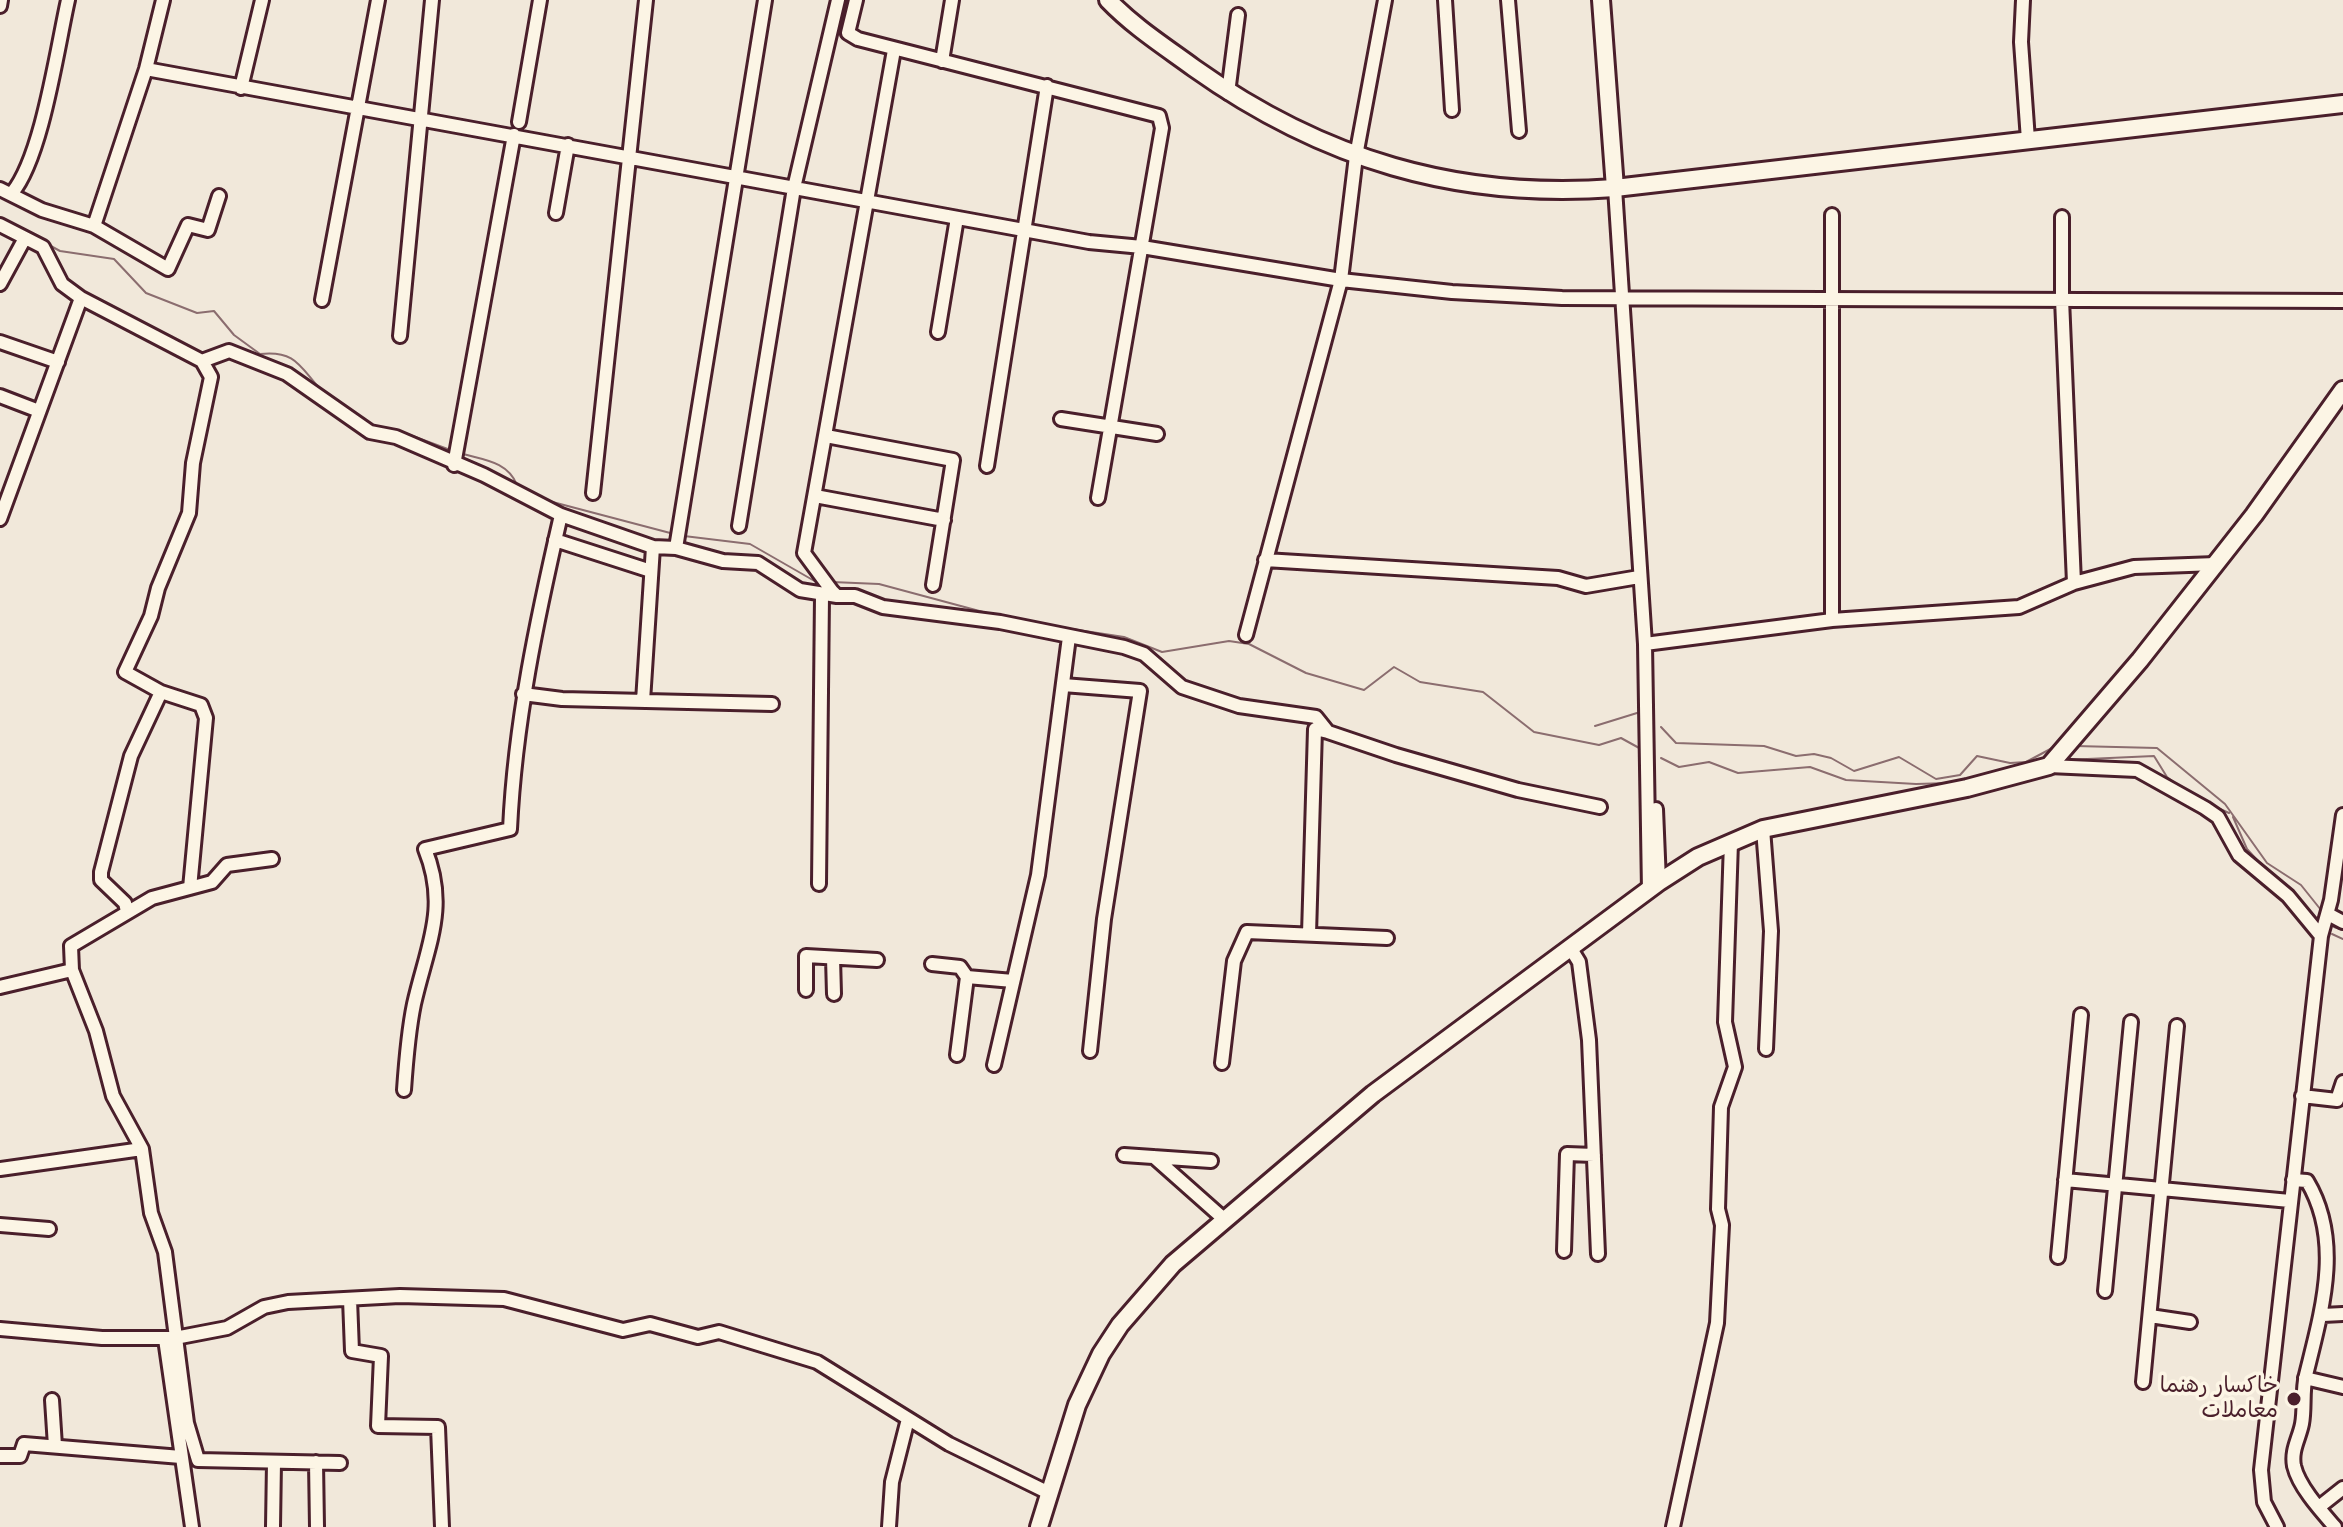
<!DOCTYPE html>
<html>
<head>
<meta charset="utf-8">
<style>
	body { margin:0 }
	canvas { display:block; background:#f1e8da }
</style>
</head>
<body>
<canvas width="2343" height="1527"></canvas>
<script>
const ctx = document.querySelector('canvas').getContext('2d');
ctx.lineJoin = 'round';
function strokePath(path, color, width, dash) { ctx.strokeStyle = color; ctx.lineWidth = width; ctx.lineCap = dash ? 'butt' : 'round'; ctx.setLineDash(dash || []); ctx.stroke(path); }
function drawText(font, color, halo, rows, align = 'center') {
  ctx.font = font + ' "Shantell Sans","Playpen Sans Arabic",sans-serif'; ctx.lineWidth = 7; ctx.setLineDash([]); ctx.textBaseline = 'middle'; ctx.strokeStyle = halo; ctx.fillStyle = color; for (const [text, x, y, turn = 0] of rows) {
    ctx.save(); ctx.translate(x, y); ctx.rotate((+turn || 0) * Math.PI / 180); ctx.textAlign = isNaN(turn) ? turn : align; if (halo) ctx.strokeText(text, 0, 0); ctx.fillText(text, 0, 0); ctx.restore();
  }
}
strokePath(new Path2D(`
	M 5,221 L 60,251 L 114,259 L 146,293 L 197,313 L 214,311 L 234,335 L 260,354 C 296,350 300,367 321,390 C 335,405 358,413 374,427
	M 384,429 L 394,429 L 453,451
	M 463,454 C 485,460 508,462 517,485
	M 545,500 L 674,534
	M 684,536 L 750,544 L 818,583
	M 832,582 L 879,584 L 998,616
	M 1039,624 L 1124,637 L 1162,652 L 1229,641 L 1249,644 L 1306,673 L 1364,690 L 1394,667 L 1420,682 L 1483,692 L 1534,732 L 1599,745 L 1621,738 L 1641,749
	M 1595,726 L 1637,713
	M 1661,727 L 1676,743 L 1764,746 L 1796,756 L 1814,754 L 1831,758 L 1854,771 L 1899,757 L 1936,779 L 1960,775 L 1977,756 L 2010,763 L 2026,762 L 2056,746
	M 2075,746 L 2157,748 L 2225,804 L 2267,863 L 2301,885 L 2321,910
	M 1661,758 L 1679,767 L 1709,762 L 1738,773 L 1810,767 L 1846,780 L 1916,784 L 1949,783 L 1984,775
	M 2065,760 L 2154,756 L 2167,777 L 2180,787
	M 2209,804 L 2229,813
	M 2233,817 L 2247,849 L 2268,872
	M 2285,886 L 2316,920
	M 2334,927 L 2343,930
	M 2332,934 L 2343,939`), '#8b6d6f', 2);
const minor = new Path2D(`
	M 856,0 L 848,33 L 858,39 L 1159,116 L 1162,128 L 1098,498
	M 1445,0 L 1452,110
	M 1508,0 L 1519,131
	M 2023,0 L 2021,42 L 2028,140
	M 0,6 L 1,0
	M 894,50 L 804,553 L 832,591 L 837,596 L 855,596 L 883,607 L 1000,622 L 1124,647 L 1144,654 L 1182,687 L 1239,706 L 1316,717 L 1328,732 L 1396,755 L 1518,790 L 1600,807
	M 942,61 L 952,0
	M 146,69 L 1089,242 L 1142,247 L 1341,280 L 1452,292 L 1562,298 L 2343,301
	M 241,88 L 262,0
	M 1228,93 L 1238,15
	M 519,122 L 540,0
	M 1615,188 L 1645,644 L 1649,891
	M 0,189 L 42,210 L 94,226 L 168,269 L 188,225 L 208,230 L 219,196
	M 12,193 C 42,157 57,49 68,0
	M 556,213 L 568,145
	M 2062,217 L 2062,299 L 2074,583
	M 0,225 L 43,247 L 62,284 L 81,298 L 202,361 L 211,377 L 193,463 L 189,513 L 158,588 L 151,616 L 125,672 L 161,692 L 131,756 L 101,872 L 101,880 L 125,903 L 127,911
	M 94,226 L 146,69 L 163,0
	M 0,284 L 25,238
	M 322,300 L 378,0
	M 938,332 L 957,218
	M 400,336 L 432,0
	M 0,342 L 58,362
	M 202,361 L 229,351 L 287,374 L 370,432 L 396,437 L 484,475 L 561,515 L 653,547 L 676,548 L 723,561 L 758,563 L 800,590 L 837,596
	M 0,396 L 39,411
	M 1061,419 L 1157,434
	M 826,436 L 953,460 L 933,585
	M 454,465 L 514,135
	M 987,466 L 1047,86
	M 593,493 L 646,0
	M 815,496 L 944,520
	M 0,519 L 81,298
	M 739,526 L 794,188 L 838,0
	M 555,540 L 651,571
	M 676,548 L 765,0
	M 1265,560 L 1558,578 L 1586,586 L 1639,577
	M 1832,620 L 1832,215
	M 1246,635 L 1341,280 L 1356,156 L 1385,0
	M 1645,644 L 1832,620 L 2019,607 L 2074,583 L 2134,567 L 2216,564
	M 1063,685 L 1140,691 L 1104,919 L 1090,1051
	M 161,692 L 201,705 L 206,718 L 190,888
	M 523,694 L 562,699 L 772,704
	M 643,701 L 653,547
	M 2049,766 L 2137,770 L 2205,808 L 2218,817 L 2239,855 L 2288,896 L 2321,936
	M 1656,809 L 1659,882
	M 1763,829 L 1771,931 L 1766,1049
	M 272,859 L 227,865 L 212,882 L 152,898 L 71,946 L 72,970 L 96,1031 L 113,1096 L 142,1149 L 151,1213 L 165,1252 L 187,1423 L 198,1460 L 340,1463
	M 819,884 L 822,596
	M 2328,914 L 2343,922
	M 1309,934 L 1315,729 L 1328,732
	M 1571,949 L 1579,962 L 1589,1040 L 1598,1254
	M 833,958 L 834,994
	M 932,964 L 960,967 L 967,977 L 1013,981
	M 0,987 L 72,970
	M 806,990 L 806,956 L 877,960
	M 957,1055 L 967,977
	M 1222,1063 L 1234,961 L 1247,932 L 1387,938
	M 994,1065 L 1038,875 L 1069,637
	M 404,1090 C 406,1061 408,1033 414,1004 C 427,946 449,908 425,849 L 510,829 C 515,722 537,619 561,515
	M 2302,1096 L 2337,1100 L 2343,1082
	M 1124,1155 L 1211,1161
	M 1154,1157 L 1225,1220
	M 0,1169 L 142,1149
	M 2065,1180 L 2290,1201
	M 2293,1180 L 2307,1181 C 2343,1241 2322,1310 2306,1375 C 2302,1391 2305,1408 2302,1424 C 2299,1439 2291,1450 2294,1466 C 2299,1487 2321,1511 2335,1527
	M 0,1225 L 49,1229
	M 1564,1251 L 1567,1154 L 1594,1155
	M 2058,1257 L 2081,1015
	M 2105,1291 L 2131,1022
	M 350,1299 L 352,1351 L 381,1356 L 378,1426 L 438,1427 L 442,1527
	M 2323,1315 L 2343,1314
	M 2150,1316 L 2190,1322
	M 0,1329 L 102,1338 L 175,1338 L 227,1328 L 264,1307 L 288,1302 L 400,1296 L 504,1299 L 623,1330 L 650,1324 L 698,1337 L 719,1332 L 817,1362 L 949,1444 L 1049,1493
	M 165,1339 L 192,1527
	M 2305,1378 L 2343,1387
	M 2143,1382 L 2177,1026
	M 52,1400 L 55,1446
	M 0,1456 L 20,1456 L 24,1444 L 181,1457
	M 316,1462 L 317,1527
	M 2319,1507 L 2343,1488
	M 273,1527 L 274,1462
	M 889,1527 L 892,1482 L 908,1419
	M 1673,1527 L 1717,1323 L 1722,1225 L 1718,1209 L 1721,1107 L 1735,1067 L 1725,1022 L 1731,842
	M 2277,1527 L 2264,1502 L 2261,1470 L 2321,936 L 2331,900 L 2343,815`);
const major = new Path2D(`
	M 1108,0 C 1134,27 1164,46 1194,68 C 1322,159 1457,200 1615,188
	M 1601,0 L 1615,188 L 2343,104
	M 1039,1527 L 1077,1405 L 1101,1354 L 1120,1325 L 1173,1264 L 1373,1094 L 1659,882 L 1698,857 L 1763,829 L 1967,788 L 2049,766 L 2140,660 L 2254,515 L 2343,390`);
strokePath(minor, '#4a1f2b', 18);
strokePath(major, '#4a1f2b', 22);
strokePath(minor, '#fcf5e5', 12);
strokePath(major, '#fcf5e5', 16);
for (const [x, y, r, color] of [
	[2294,1399,8,"#4a1f2b"]
]) { const dot = new Path2D(); dot.arc(x, y, r, 0, 2 * Math.PI); ctx.fillStyle = color; ctx.fill(dot); strokePath(dot, '#fcf5e5', 3); }
drawText('22px', '#4a1f2b', '#fcf5e5', [
	["خاکسار رهنما",2278,1386],
	["معاملات",2278,1411]
], 'right');
</script>
</body>
</html>
